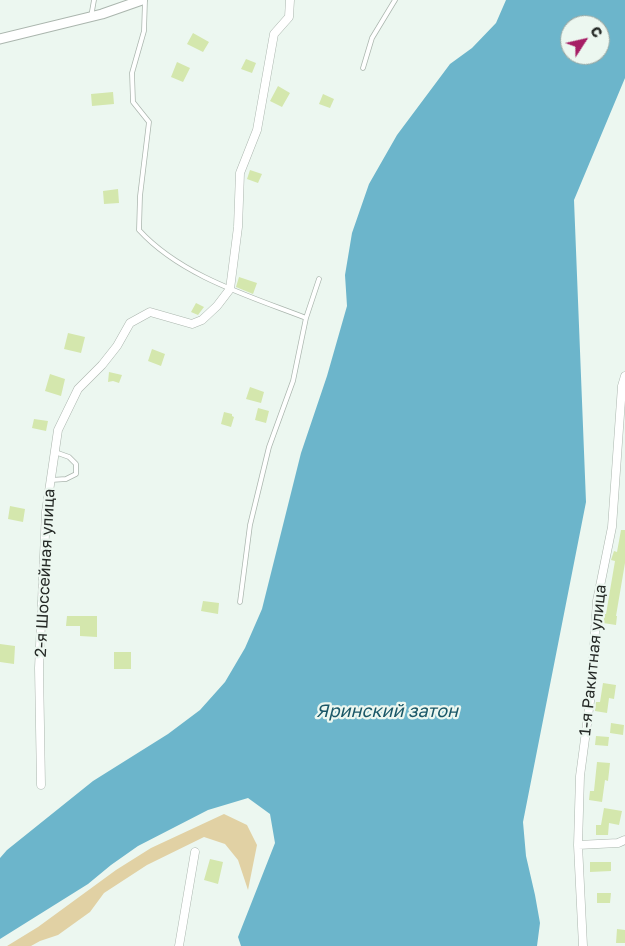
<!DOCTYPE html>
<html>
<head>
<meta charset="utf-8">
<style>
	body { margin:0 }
	#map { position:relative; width:625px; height:946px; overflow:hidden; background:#ecf7f0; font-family:"Golos Text",sans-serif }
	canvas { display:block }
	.north { position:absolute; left:560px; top:15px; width:50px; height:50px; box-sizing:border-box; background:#ecf7f0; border:1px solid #9ca59f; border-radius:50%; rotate:55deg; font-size:14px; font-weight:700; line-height:20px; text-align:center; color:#252926 }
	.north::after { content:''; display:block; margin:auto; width:18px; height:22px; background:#a61d65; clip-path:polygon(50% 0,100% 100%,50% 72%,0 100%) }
</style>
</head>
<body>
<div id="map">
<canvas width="625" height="946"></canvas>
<div class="north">С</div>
</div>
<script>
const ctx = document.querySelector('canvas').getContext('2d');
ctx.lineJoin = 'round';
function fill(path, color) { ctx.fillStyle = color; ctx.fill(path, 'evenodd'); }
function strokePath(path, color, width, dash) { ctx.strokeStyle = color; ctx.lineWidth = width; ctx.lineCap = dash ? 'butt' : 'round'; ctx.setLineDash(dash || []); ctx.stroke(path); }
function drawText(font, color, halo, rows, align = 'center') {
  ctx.font = font + ' "Golos Text",sans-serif'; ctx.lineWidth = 4.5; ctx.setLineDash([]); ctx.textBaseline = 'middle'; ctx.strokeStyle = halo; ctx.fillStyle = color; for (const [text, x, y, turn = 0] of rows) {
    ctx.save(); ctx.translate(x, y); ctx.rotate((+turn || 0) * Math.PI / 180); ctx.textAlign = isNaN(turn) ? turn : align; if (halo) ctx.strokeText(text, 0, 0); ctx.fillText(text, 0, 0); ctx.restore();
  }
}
fill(new Path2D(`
	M 224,814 L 247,825 L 257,845 L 248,890 L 238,860 L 225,844 L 204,837 L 147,865 L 104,893 L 90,912 L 58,935 L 40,941 L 31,946 L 7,946 L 38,927 L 116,870 L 151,848 Z`), '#e1d1a4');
fill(new Path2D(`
	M 506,0 L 625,0 L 625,78 L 574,200 L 586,502 L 523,822 L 526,856 L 535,895 L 540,923 L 537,946 L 241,946 L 238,937 L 275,843 L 270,814 L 248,798 L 208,810 L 138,846 L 111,865 L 88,884 L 0,939 L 0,858 L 7,850 L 93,781 L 168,734 L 200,710 L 225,682 L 245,648 L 262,609 L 301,453 L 327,376 L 347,306 L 345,275 L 352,233 L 369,184 L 397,135 L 450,64 L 472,48 L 496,23 ZM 570,25 L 600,25 L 600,55 L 570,55 Z`), '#6cb5cb');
fill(new Path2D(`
	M 193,33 L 209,42 L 203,52 L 187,44 Z
	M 246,59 L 256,63 L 252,73 L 241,69 Z
	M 177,62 L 190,68 L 183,82 L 171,77 Z
	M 278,86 L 290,93 L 282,107 L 270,101 Z
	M 113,92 L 114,104 L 92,106 L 91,94 Z
	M 323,94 L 334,99 L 330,108 L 319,104 Z
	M 250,170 L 262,174 L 258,183 L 247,179 Z
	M 118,189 L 119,203 L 104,204 L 103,191 Z
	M 239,277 L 257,283 L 253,294 L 236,287 Z
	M 196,303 L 204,307 L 198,315 L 191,312 Z
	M 68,333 L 85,337 L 81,353 L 64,349 Z
	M 152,349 L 165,354 L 161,366 L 148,361 Z
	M 109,372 L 122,375 L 119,383 L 113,381 L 108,382 Z
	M 50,374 L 65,379 L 61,396 L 45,391 Z
	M 250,387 L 264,392 L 261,403 L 246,399 Z
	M 258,408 L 269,411 L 266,423 L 255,420 Z
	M 224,412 L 232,414 L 232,416 L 234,417 L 231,427 L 221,424 Z
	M 34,419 L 48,421 L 46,431 L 32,428 Z
	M 10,506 L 25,509 L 23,522 L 8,519 Z
	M 621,530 L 625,530 L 625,563 L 616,616 L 617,616 L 616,625 L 603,623 L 605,614 L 606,614 L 615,561 L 611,560 L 614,551 L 617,552 Z
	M 203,601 L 219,603 L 218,614 L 201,611 Z
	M 67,616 L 97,616 L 97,637 L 80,636 L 80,626 L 66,626 Z
	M 0,644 L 15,646 L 14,664 L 0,662 Z
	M 114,652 L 131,652 L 131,669 L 114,669 Z
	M 603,683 L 616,685 L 614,699 L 609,698 L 607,713 L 595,711 L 596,702 L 600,702 Z
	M 611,723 L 624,725 L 623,735 L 610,733 Z
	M 596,736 L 609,737 L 608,746 L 595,745 Z
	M 597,762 L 610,763 L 608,781 L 605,780 L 602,802 L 589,800 L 590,791 L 594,791 Z
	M 604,808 L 622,811 L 619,825 L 609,823 L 608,835 L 596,835 L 596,825 L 601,825 Z
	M 210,859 L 223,862 L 218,884 L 204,880 Z
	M 590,862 L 611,862 L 611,871 L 590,872 Z
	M 597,893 L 611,893 L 610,903 L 597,903 Z
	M 617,929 L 625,930 L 625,943 L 616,943 Z`), '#d4e7ad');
const service = new Path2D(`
	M 145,0 L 144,31 L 132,73 L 133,102 L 149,122 L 140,196 L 139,230 C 181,276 249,296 306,318
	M 91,17 L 94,0
	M 363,68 L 372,38 L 395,0
	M 51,480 L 66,479 L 76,474 L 76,464 L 69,457 L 55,452
	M 240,602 L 250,525 L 269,447 L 293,381 L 306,318 L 319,279`);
const minor = new Path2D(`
	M 41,785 L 39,668 L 46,512 L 58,430 L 78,389 L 102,365 L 117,346 L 130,323 L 150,312 L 192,324 L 202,320 L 217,306 L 230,289 L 238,227 L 240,173 L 257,130 L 274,34 L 289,17 L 290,0
	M 578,845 L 618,843 L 625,840
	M 179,946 L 195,852
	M 583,946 L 578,845 L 580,776 L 591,694 L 597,601 L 612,527 L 622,386 L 625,376`);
const tertiary = new Path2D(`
	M 0,39 L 102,14 L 142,0`);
strokePath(service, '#abb6ae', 5.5);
strokePath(minor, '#abb6ae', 9);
strokePath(tertiary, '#abb6ae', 11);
strokePath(service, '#fff', 4);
strokePath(minor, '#fff', 8);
strokePath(tertiary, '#fff', 9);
drawText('16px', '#252926', '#ecf7f0', [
	["2-я Шоссейная улица",45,573,-87],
	["1-я Ракитная улица",593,660,-84]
]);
drawText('italic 18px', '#1a5767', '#ecf7f0', [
	["Яринский затон",387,711]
]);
</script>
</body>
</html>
